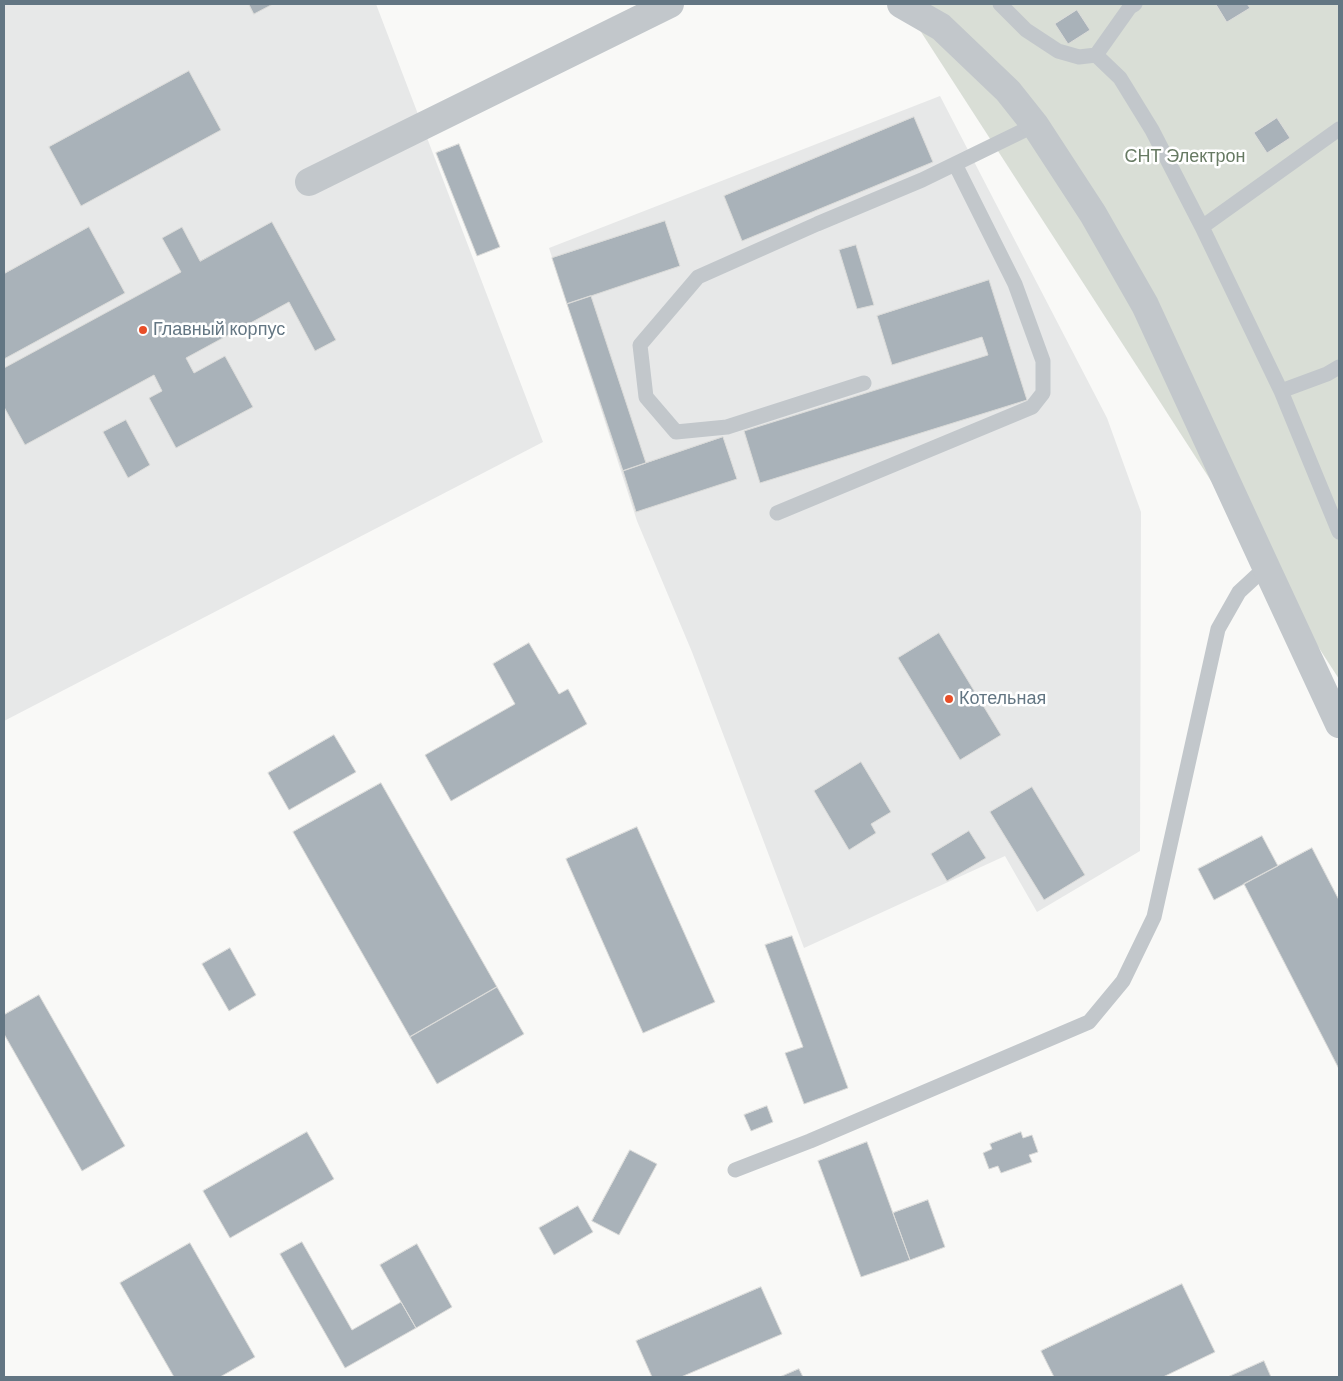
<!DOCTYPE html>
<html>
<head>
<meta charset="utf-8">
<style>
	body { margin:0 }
	#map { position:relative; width:1343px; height:1381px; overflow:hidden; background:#f9f9f7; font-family:"DM Sans",sans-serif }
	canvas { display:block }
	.frame { position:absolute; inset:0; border:5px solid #637683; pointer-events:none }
</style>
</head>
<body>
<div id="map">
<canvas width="1343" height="1381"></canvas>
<div class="frame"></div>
</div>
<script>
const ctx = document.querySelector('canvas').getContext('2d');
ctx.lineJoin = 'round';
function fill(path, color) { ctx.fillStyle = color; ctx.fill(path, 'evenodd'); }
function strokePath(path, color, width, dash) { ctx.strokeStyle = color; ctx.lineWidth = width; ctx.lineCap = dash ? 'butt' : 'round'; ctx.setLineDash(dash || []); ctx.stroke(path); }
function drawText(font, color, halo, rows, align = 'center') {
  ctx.font = font + ' "DM Sans",sans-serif'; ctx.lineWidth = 5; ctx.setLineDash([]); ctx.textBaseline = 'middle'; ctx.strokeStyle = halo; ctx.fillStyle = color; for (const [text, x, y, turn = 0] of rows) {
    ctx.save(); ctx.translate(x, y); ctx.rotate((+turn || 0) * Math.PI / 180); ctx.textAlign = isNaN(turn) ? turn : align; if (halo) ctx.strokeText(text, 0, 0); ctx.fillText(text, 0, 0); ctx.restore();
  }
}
fill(new Path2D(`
	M 4,4 L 376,4 L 543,442 L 4,721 Z
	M 940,96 L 1107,418 L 1141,512 L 1140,851 L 1037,912 L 1005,856 L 804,948 L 692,652 L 637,521 L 549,248 Z`), '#e7e8e8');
fill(new Path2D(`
	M 903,4 L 1339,4 L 1339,679 Z`), '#d9ded6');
const building = new Path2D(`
	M 249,4 L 273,4 L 254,14 Z
	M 1216,4 L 1247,4 L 1250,8 L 1227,22 Z
	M 1077,10 L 1090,30 L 1068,44 L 1055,24 Z
	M 189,71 L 221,130 L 81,206 L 49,147 Z
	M 914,117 L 933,162 L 742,241 L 724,196 Z
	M 1277,118 L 1290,138 L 1267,153 L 1254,133 Z
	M 459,144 L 500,247 L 477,256 L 436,153 Z
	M 665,221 L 680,266 L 567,304 L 552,258 Z
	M 272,222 L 336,340 L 315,351 L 289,302 L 186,358 L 194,373 L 225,356 L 253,407 L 176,448 L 149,398 L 162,391 L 154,375 L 25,445 L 4,407 L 4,368 L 181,272 L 162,238 L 182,227 L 200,261 Z
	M 89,227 L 125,293 L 4,359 L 4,274 Z
	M 856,245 L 874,305 L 857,309 L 839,250 Z
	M 989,280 L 1027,400 L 760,483 L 744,431 L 988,355 L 982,337 L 892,365 L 877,316 Z
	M 591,296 L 646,463 L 623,471 L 567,304 Z
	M 126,420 L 150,465 L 128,478 L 103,432 Z
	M 723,437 L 737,479 L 636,512 L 623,471 Z
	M 939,633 L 1001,735 L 960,760 L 898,658 Z
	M 529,643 L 559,694 L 568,689 L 587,724 L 451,801 L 425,755 L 515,704 L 493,664 Z
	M 334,735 L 356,772 L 289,810 L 268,773 Z
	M 861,762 L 891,812 L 871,824 L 876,833 L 849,850 L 814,791 Z
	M 381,783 L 497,987 L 410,1037 L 293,832 Z
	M 1032,787 L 1085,875 L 1044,900 L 990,812 Z
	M 637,827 L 715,1002 L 643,1033 L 566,859 Z
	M 969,831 L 986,858 L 947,881 L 931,854 Z
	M 1262,836 L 1278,866 L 1214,900 L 1198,869 Z
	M 1312,848 L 1339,900 L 1339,1069 L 1244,884 Z
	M 792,936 L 848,1088 L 804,1104 L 785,1053 L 803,1047 L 765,945 Z
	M 230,948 L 256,995 L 229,1011 L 202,964 Z
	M 497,987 L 524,1034 L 437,1084 L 410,1037 Z
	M 39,995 L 125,1146 L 82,1171 L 4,1034 L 4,1015 Z
	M 767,1106 L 773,1122 L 751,1131 L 744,1115 Z
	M 307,1132 L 334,1179 L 230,1238 L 203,1191 Z
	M 1021,1132 L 1023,1138 L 1032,1135 L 1038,1152 L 1029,1155 L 1032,1162 L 1001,1173 L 998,1166 L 989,1169 L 983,1153 L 992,1149 L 990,1144 Z
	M 867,1142 L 910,1260 L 861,1277 L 818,1161 Z
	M 630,1150 L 657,1164 L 619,1235 L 592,1221 Z
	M 928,1200 L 945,1247 L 910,1260 L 893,1213 Z
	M 578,1206 L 593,1232 L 554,1255 L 539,1228 Z
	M 302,1242 L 352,1330 L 401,1302 L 416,1328 L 345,1368 L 280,1254 Z
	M 190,1243 L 255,1357 L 220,1377 L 174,1377 L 120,1283 Z
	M 417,1244 L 452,1307 L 416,1328 L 380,1265 Z
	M 1182,1284 L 1215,1352 L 1163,1377 L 1054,1377 L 1041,1351 Z
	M 761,1287 L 782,1334 L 681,1377 L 652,1377 L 636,1341 Z
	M 1264,1361 L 1271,1377 L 1228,1377 Z
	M 799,1369 L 803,1377 L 780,1377 Z`);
fill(building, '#a9b2b9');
strokePath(building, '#dbdbd9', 1);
strokePath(new Path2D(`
	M 1000,4 L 1026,30 L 1058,51 L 1079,57 L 1096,55 L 1130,7 L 1135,4
	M 1096,55 L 1120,78 L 1152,130 L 1202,227 L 1281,391 L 1339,532
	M 1202,227 L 1339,129
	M 864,383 L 727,427 L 676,432 L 646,397 L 640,345 L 698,277 L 817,224 L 922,180 L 1035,125
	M 1281,391 L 1327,374 L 1339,367
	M 777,513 L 1032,407 L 1043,393 L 1043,361 L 1015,284 L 955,164
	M 735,1170 L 810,1141 L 1089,1022 L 1123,981 L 1154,917 L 1218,629 L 1239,592 L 1266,567`), '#c2c7cb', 15);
strokePath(new Path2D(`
	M 901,4 L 941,27 L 1008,91 L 1035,125 L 1093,214 L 1145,305 L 1266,567 L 1339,724
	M 309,182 L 670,4`), '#c2c7cb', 28);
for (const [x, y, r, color] of [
	[143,330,5,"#e84e28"],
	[949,699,5,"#e84e28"]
]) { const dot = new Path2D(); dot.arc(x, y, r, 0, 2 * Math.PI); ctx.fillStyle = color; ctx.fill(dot); strokePath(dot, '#fff', 2); }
drawText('18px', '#677a63', '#fff', [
	["СНТ Электрон",1185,157]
]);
drawText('18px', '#637683', '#fff', [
	["Главный корпус",153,330],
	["Котельная",959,699]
], 'left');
</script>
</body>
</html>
